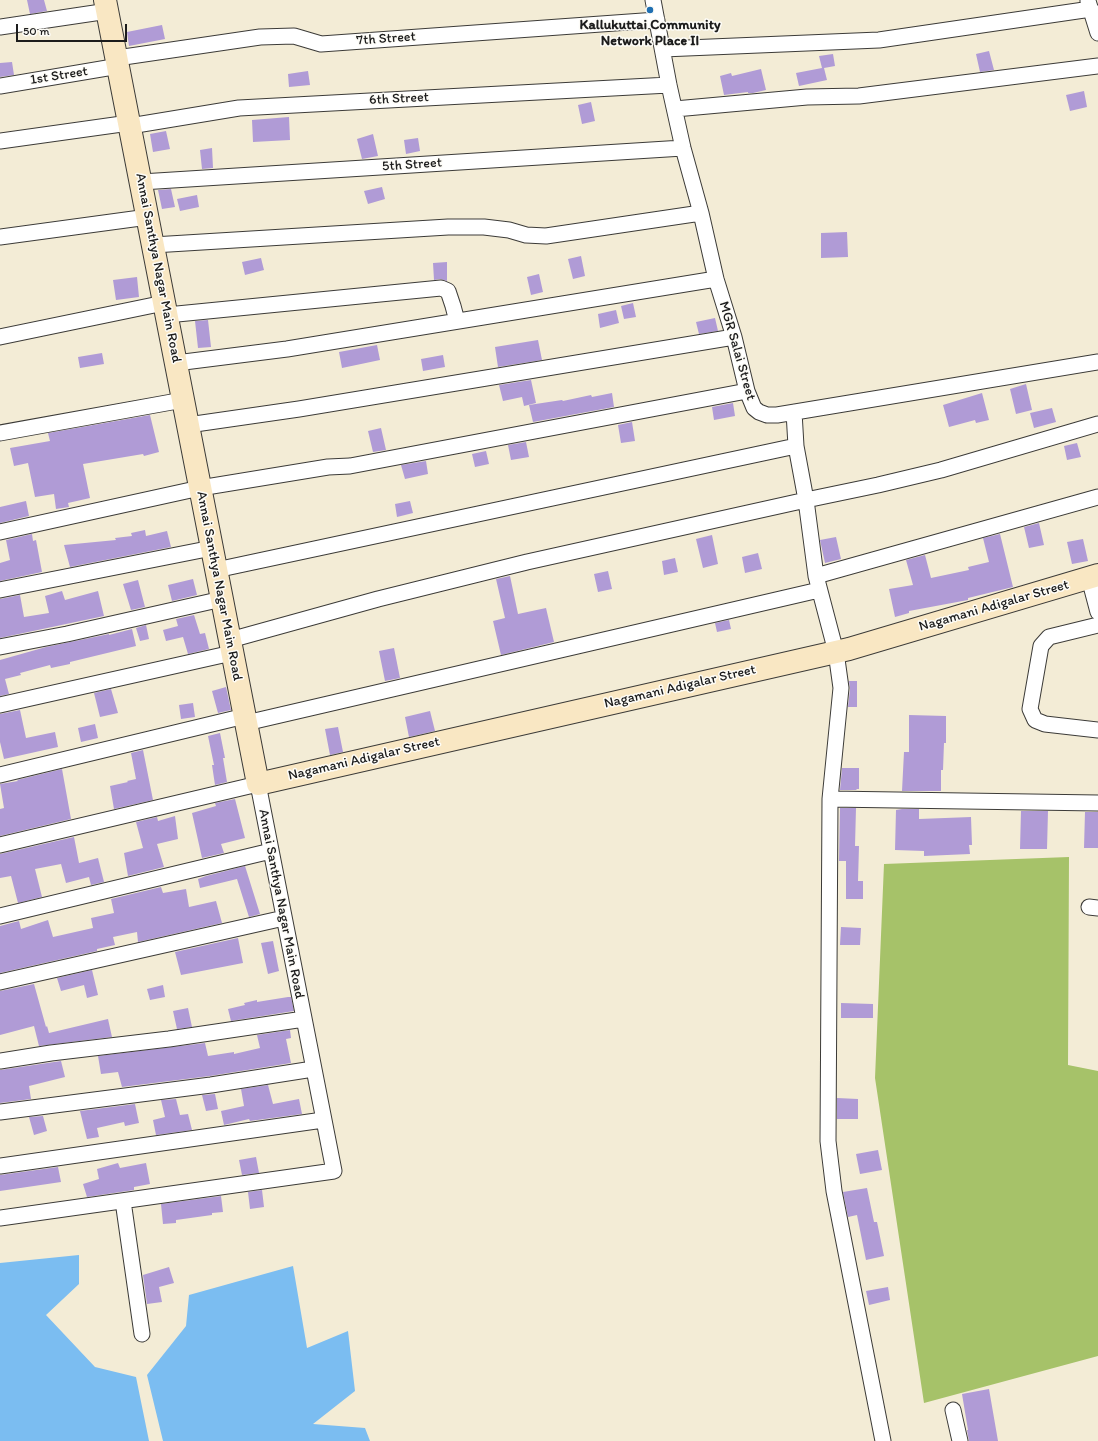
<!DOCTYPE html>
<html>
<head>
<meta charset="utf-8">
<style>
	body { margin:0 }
	#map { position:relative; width:1098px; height:1441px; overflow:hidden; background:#f3ecd6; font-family:Itim,sans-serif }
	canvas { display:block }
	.scale { position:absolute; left:16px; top:24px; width:111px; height:18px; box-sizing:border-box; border:2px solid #1c1c1c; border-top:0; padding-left:5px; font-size:12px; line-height:14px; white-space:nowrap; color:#1c1c1c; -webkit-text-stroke:3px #fdfcf7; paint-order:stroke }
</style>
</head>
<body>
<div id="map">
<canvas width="1098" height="1441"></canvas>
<div class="scale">50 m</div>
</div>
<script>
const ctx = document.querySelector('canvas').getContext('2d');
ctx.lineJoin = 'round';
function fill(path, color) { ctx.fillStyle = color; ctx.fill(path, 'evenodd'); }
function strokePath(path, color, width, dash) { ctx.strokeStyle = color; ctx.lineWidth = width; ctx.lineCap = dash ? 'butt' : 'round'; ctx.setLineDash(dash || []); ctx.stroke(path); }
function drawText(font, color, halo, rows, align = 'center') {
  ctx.font = font + ' Itim,sans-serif'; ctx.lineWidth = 3; ctx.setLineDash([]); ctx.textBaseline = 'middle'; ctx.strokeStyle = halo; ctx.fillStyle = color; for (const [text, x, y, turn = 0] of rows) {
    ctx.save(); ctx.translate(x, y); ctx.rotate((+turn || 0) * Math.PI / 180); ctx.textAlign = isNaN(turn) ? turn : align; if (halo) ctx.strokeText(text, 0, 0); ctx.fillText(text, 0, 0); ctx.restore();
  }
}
fill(new Path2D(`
	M 1069,857 L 1068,1065 L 1098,1071 L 1098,1356 L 924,1403 L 875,1078 L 884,864 Z`), '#a6c269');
fill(new Path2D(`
	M 79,1255 L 79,1284 L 46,1315 L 95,1367 L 136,1377 L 149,1441 L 0,1441 L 0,1263 Z
	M 293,1266 L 307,1348 L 348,1331 L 355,1391 L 313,1424 L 365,1428 L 370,1441 L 163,1441 L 147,1375 L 186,1326 L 189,1295 Z`), '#7bbdf1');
fill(new Path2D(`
	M 27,0 L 44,0 L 47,11 L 30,14 Z
	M 162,25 L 165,39 L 129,46 L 127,32 Z
	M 989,51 L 994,70 L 980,72 L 976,54 Z
	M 833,54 L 835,66 L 824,68 L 827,80 L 799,86 L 796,73 L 822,68 L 819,56 Z
	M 12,62 L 14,75 L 0,77 L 0,63 Z
	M 761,69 L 766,90 L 753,93 L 748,93 L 748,92 L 724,95 L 720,76 L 731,73 L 732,76 Z
	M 308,71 L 310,85 L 289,87 L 288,74 Z
	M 1084,91 L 1087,107 L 1070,111 L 1066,95 Z
	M 591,102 L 595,121 L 582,124 L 578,105 Z
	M 289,117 L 290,140 L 253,142 L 252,120 Z
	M 166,131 L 170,149 L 153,152 L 150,134 Z
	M 373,134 L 378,156 L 362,159 L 357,139 Z
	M 418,138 L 420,151 L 406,154 L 404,140 Z
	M 212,148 L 213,168 L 202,169 L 200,150 Z
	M 382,187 L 385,199 L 368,204 L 364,191 Z
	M 171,189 L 175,207 L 162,209 L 158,190 Z
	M 197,195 L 199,207 L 180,211 L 177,199 Z
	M 847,232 L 848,257 L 821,258 L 821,233 Z
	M 581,256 L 585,276 L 573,279 L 568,259 Z
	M 261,258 L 264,270 L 245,275 L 242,262 Z
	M 447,262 L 447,281 L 440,279 L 434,280 L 433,263 Z
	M 539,274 L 543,292 L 531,295 L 527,277 Z
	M 137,277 L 139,297 L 116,300 L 113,280 Z
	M 633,303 L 636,317 L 624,319 L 621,306 Z
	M 616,310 L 619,323 L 600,328 L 598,314 Z
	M 715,318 L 718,331 L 699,334 L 696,322 Z
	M 208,320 L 211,347 L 198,348 L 195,321 Z
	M 538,340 L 542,360 L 498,367 L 495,347 Z
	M 377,345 L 380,360 L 342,368 L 339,352 Z
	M 102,353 L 104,364 L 80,368 L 78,357 Z
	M 443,355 L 445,367 L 423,371 L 421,359 Z
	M 531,380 L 536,403 L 524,406 L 522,397 L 503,401 L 499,385 Z
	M 1026,384 L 1032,410 L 1016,414 L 1010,389 Z
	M 612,393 L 614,407 L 533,422 L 529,405 L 562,400 L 563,401 L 591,395 L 592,397 Z
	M 982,393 L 989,420 L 976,423 L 975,420 L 949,427 L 943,405 Z
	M 733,403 L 735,416 L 714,420 L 712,407 Z
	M 1052,408 L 1056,422 L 1034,428 L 1030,413 Z
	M 150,415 L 159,452 L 144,456 L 143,454 L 83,464 L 90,498 L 68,503 L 69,507 L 56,509 L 54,494 L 35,497 L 28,463 L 14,466 L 10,448 L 50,441 L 48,433 Z
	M 632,422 L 635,441 L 621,443 L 618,425 Z
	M 381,428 L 386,450 L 373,452 L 368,431 Z
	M 526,442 L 529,457 L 511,460 L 508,445 Z
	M 1077,443 L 1081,457 L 1067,460 L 1064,446 Z
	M 486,451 L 489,464 L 475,467 L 472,454 Z
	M 426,461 L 428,474 L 405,479 L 401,465 Z
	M 26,501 L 29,516 L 0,523 L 0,507 Z
	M 410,501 L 413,513 L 397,517 L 395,504 Z
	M 1039,523 L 1044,545 L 1029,548 L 1024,527 Z
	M 145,530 L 146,536 L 167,531 L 171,547 L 70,567 L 64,545 L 116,540 L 115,538 L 132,536 L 131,533 Z
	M 32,534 L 33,541 L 36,540 L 42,572 L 0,581 L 0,563 L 10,560 L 6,540 Z
	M 1000,534 L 1013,587 L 968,598 L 968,600 L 909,611 L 909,613 L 895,617 L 889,589 L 913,585 L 906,560 L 925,555 L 931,578 L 969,570 L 968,567 L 989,562 L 983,538 Z
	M 712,535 L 718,564 L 703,568 L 696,539 Z
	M 836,537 L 841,559 L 825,563 L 820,540 Z
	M 1083,539 L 1088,561 L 1072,564 L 1067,542 Z
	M 758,553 L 762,569 L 745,573 L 742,557 Z
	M 675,558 L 678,572 L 664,575 L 662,561 Z
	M 608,571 L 612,589 L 598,592 L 594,574 Z
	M 510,576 L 518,614 L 546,608 L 554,642 L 501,655 L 493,621 L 505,618 L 496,579 Z
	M 193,579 L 197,595 L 172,601 L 168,585 Z
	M 138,580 L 145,607 L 131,610 L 123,584 Z
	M 62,591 L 65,600 L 98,591 L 104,616 L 0,638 L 0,599 L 20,595 L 24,617 L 49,613 L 45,596 Z
	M 194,615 L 200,634 L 205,633 L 209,649 L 188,654 L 183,637 L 166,641 L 163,630 L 178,626 L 176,619 Z
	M 729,620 L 731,629 L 717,632 L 715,623 Z
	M 146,625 L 149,639 L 140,641 L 136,628 Z
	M 132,629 L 136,646 L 70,662 L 70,664 L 51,668 L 50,665 L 20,673 L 21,675 L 5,679 L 9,694 L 0,696 L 0,660 L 46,647 L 109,634 L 109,635 Z
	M 394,648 L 400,678 L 385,681 L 379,651 Z
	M 849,681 L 857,681 L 857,707 L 848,707 L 850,689 Z
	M 226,687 L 231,710 L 218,713 L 212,691 Z
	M 111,689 L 118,713 L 100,717 L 94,693 Z
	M 193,703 L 195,717 L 181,719 L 179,705 Z
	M 20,710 L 26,738 L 55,732 L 58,747 L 4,759 L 0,742 L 0,714 Z
	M 430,711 L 435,731 L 409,737 L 405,717 Z
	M 909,715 L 946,716 L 946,743 L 944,743 L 943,770 L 941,770 L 941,791 L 902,791 L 904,752 L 909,752 Z
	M 95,724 L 98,738 L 81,742 L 78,728 Z
	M 338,727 L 343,752 L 330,755 L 325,729 Z
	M 220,733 L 225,758 L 223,758 L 227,782 L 215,785 L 212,765 L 214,765 L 208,736 Z
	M 143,750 L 153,800 L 114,809 L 110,786 L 128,782 L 127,781 L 136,779 L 131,753 Z
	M 842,768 L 859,768 L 859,789 L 857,789 L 856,790 L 840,790 Z
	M 62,769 L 71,819 L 0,836 L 0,809 L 4,808 L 0,784 L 18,781 L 17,780 Z
	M 235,799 L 245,838 L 221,844 L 224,853 L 202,858 L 192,813 L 216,806 L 215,803 Z
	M 840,808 L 856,808 L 855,846 L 859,846 L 858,881 L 863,881 L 863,899 L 846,899 L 846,861 L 839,861 Z
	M 902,809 L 919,809 L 919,819 L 971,817 L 972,845 L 969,845 L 970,854 L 924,856 L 924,851 L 895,850 L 896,810 Z
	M 1021,811 L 1048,811 L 1047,849 L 1020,849 Z
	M 1085,812 L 1098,812 L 1098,848 L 1084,848 Z
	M 175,816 L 178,839 L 157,844 L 164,867 L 128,876 L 124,853 L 143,848 L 136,822 L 157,817 L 158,821 Z
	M 74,837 L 79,863 L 98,858 L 104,882 L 91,885 L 89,877 L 66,883 L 61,864 L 35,869 L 42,897 L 18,903 L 11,876 L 0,878 L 0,854 Z
	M 245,866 L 260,914 L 249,917 L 237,879 L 200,888 L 198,879 L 206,876 Z
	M 161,887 L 163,893 L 186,889 L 189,907 L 216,901 L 222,923 L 138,942 L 137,932 L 113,937 L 115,945 L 97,949 L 97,951 L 0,973 L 0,926 L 19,921 L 21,929 L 48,920 L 53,937 L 93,928 L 91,918 L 114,913 L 111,899 Z
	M 841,927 L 861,928 L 860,945 L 840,945 Z
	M 238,938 L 243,963 L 181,975 L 175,952 Z
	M 273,941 L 279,971 L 268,974 L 261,943 Z
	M 92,970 L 98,995 L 87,998 L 84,985 L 61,991 L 57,978 Z
	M 34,984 L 46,1027 L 47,1026 L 49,1033 L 108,1019 L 112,1037 L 39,1046 L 34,1026 L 0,1035 L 0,991 Z
	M 163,985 L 165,997 L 150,1000 L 147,989 Z
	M 288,997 L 291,997 L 294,1011 L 231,1021 L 228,1009 L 245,1005 L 244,1003 L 257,1000 L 257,1002 Z
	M 841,1003 L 873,1004 L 873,1018 L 841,1018 Z
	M 188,1008 L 192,1027 L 177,1029 L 173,1011 Z
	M 290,1030 L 291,1038 L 286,1039 L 291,1063 L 210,1076 L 122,1087 L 118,1072 L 101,1074 L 98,1056 L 205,1043 L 208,1056 L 234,1052 L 234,1054 L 260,1048 L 257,1035 Z
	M 61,1061 L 65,1077 L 29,1086 L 31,1099 L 0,1103 L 0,1070 Z
	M 268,1085 L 273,1104 L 299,1099 L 302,1114 L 250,1121 L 249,1119 L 224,1125 L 221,1111 L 244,1106 L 241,1089 Z
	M 215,1094 L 218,1109 L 206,1111 L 202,1095 Z
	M 837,1098 L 858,1099 L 858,1119 L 837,1119 Z
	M 176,1099 L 180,1115 L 188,1114 L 192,1130 L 156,1135 L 153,1120 L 165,1117 L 161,1100 Z
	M 135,1104 L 139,1123 L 125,1126 L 124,1122 L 97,1128 L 99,1137 L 87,1139 L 80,1111 Z
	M 43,1116 L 47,1131 L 34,1135 L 29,1117 Z
	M 878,1150 L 882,1170 L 860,1174 L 856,1154 Z
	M 256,1157 L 259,1173 L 242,1175 L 239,1160 Z
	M 118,1163 L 120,1168 L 146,1163 L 150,1184 L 134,1187 L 134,1190 L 87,1197 L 83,1184 L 99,1179 L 97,1169 Z
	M 58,1167 L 61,1182 L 0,1191 L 0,1175 Z
	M 867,1188 L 874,1222 L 877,1222 L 884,1256 L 866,1260 L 857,1215 L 848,1217 L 843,1192 Z
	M 262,1190 L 264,1207 L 250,1209 L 248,1192 Z
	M 221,1196 L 223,1212 L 212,1213 L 212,1215 L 176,1220 L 176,1223 L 163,1224 L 161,1204 Z
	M 169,1267 L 174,1283 L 159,1287 L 162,1302 L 147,1304 L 143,1275 Z
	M 888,1287 L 890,1300 L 869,1305 L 866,1291 Z
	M 989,1389 L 998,1441 L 969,1441 L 967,1430 L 968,1430 L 962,1394 Z`), '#b09bd6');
const street = new Path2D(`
	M 653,0 L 669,85 L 683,148 L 701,213 L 716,279 L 734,337 L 747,391 L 754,408 L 759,412 L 767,415 L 777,415 L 1098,362
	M 1088,1 L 1098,33
	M 0,27 L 108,11
	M 663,49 L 879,40 L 1091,9
	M 117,58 L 260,37 L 294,36 L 321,44 L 657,20
	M 0,86 L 119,66
	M 675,109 L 807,97 L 859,96 L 1098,66
	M 130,126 L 239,108 L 669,85
	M 0,141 L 129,123
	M 141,182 L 683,148
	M 0,237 L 148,217
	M 153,245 L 448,227 L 484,227 L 509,230 L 526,235 L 546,236 L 701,213
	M 167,315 L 441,288 L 448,291 L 453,306 L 457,321
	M 0,337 L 164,303
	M 176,363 L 287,349 L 716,279
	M 794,412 L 796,446 L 806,500 L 816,576 L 836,652 L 841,688 L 830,799 L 828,1141 L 834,1191 L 883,1441
	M 188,425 L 299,409 L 734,337
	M 0,433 L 183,400
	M 0,532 L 200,488 L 328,467 L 350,466 L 747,391
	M 216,570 C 410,528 603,486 796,446
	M 816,576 L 1098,497
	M 1089,578 L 1098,612
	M 0,590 L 212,548
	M 1098,625 L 1049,637 L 1041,646 L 1030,709 L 1035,720 L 1045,724 L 1098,730
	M 230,640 L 378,599 L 527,562 L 806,500 L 878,485 L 941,470 L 1098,424
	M 0,647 L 67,634 L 222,599
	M 0,705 L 232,653
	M 246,723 L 819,590
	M 0,775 L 245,716
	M 830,799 L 1098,803
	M 0,845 L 258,784 L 334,1171 L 0,1218
	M 1089,907 L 1098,908
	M 0,916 L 271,851
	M 0,982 L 284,918
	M 0,1061 L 51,1053 L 169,1039 L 304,1019
	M 0,1112 L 211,1085 L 313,1069
	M 0,1166 L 323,1120
	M 123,1201 L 142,1334
	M 953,1410 L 960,1441`);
const secondary = new Path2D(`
	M 105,0 L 258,784 L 849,649 L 1098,575`);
strokePath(street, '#3c3b38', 17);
strokePath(secondary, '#3c3b38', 24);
strokePath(street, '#fff', 15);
strokePath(secondary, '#f9e7c3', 22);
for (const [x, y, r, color] of [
	[650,10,4,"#1f6fb2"]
]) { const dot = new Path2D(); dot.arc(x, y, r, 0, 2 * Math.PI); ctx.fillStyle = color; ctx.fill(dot); strokePath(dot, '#fdfcf7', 1.5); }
drawText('bold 14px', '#1c1c1c', '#fdfcf7', [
	["Kallukuttai Community",650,25],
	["Network Place II",650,41]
]);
drawText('14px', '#1c1c1c', '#fdfcf7', [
	["7th Street",386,39,-4],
	["1st Street",59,76,-9],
	["6th Street",399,99,-3],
	["5th Street",412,165,-4],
	["Annai Santhya Nagar Main Road",158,268,79],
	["MGR Salai Street",737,351,74],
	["Annai Santhya Nagar Main Road",219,586,79],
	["Nagamani Adigalar Street",994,606,-16],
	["Nagamani Adigalar Street",680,687,-13],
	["Nagamani Adigalar Street",364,759,-13],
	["Annai Santhya Nagar Main Road",281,904,79]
]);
</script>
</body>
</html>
